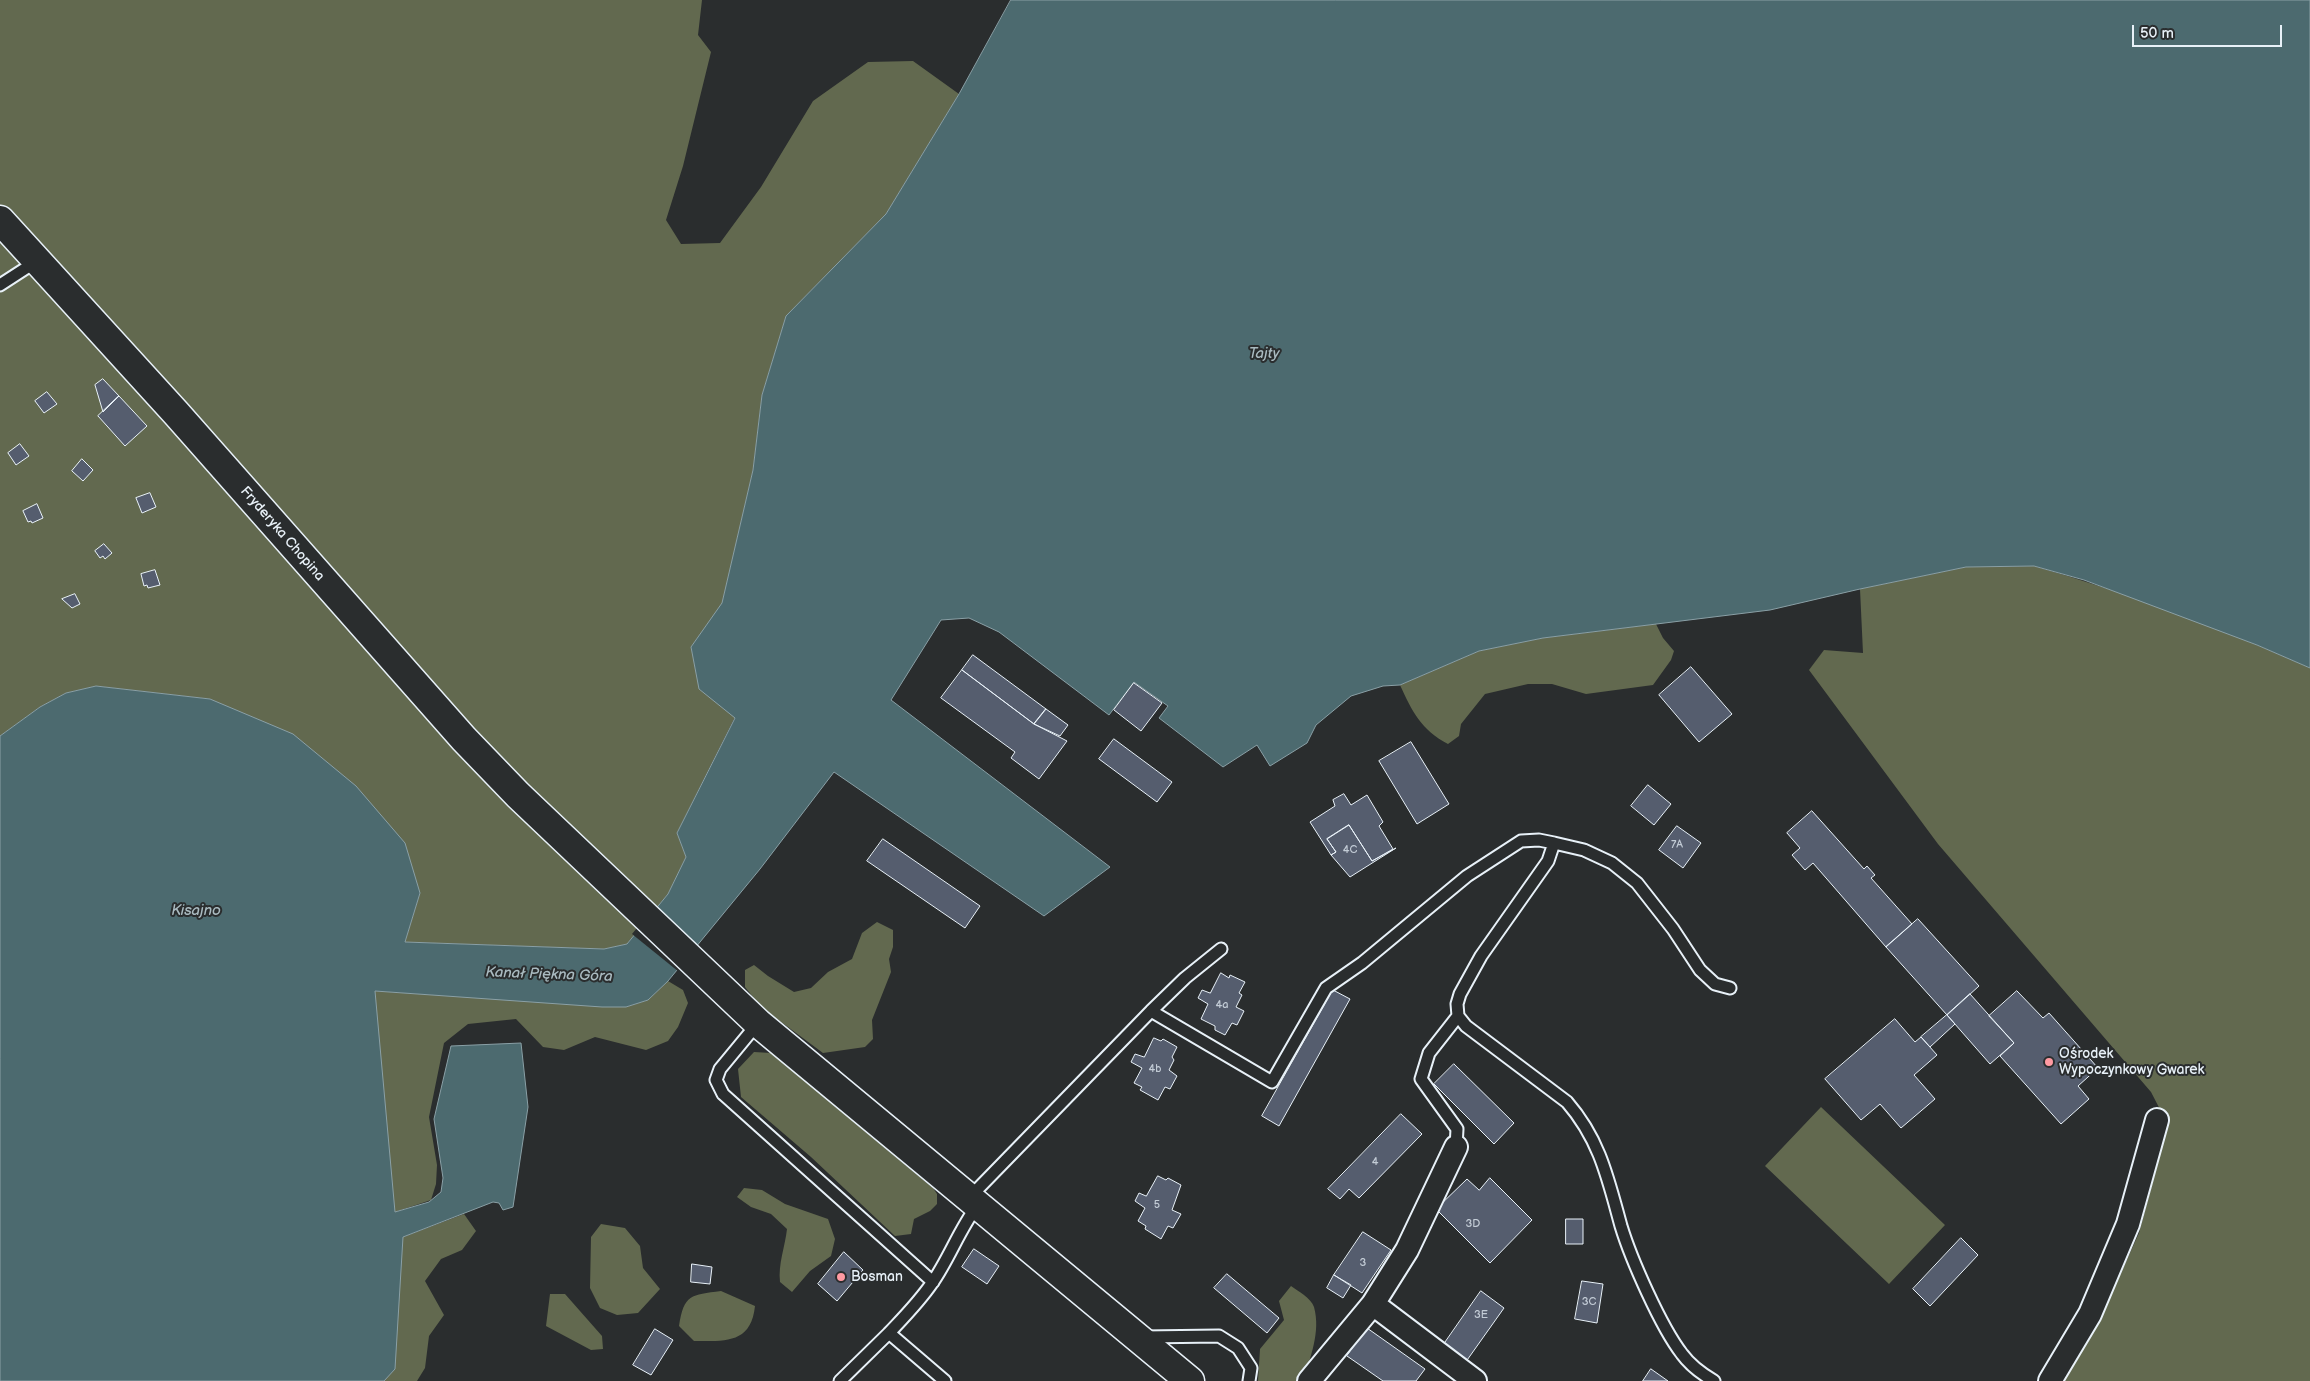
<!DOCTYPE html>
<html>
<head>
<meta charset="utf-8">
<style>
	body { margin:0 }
	#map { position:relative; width:2310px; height:1381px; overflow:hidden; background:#2a2d2e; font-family:"Balsamiq Sans",sans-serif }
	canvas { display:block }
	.scale { position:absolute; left:2132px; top:25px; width:150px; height:22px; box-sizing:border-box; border:2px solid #e8f1f8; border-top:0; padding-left:6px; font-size:15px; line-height:18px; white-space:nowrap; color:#e8f1f8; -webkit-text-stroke:4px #2a2d2e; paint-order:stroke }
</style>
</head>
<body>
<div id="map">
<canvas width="2310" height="1381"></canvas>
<div class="scale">50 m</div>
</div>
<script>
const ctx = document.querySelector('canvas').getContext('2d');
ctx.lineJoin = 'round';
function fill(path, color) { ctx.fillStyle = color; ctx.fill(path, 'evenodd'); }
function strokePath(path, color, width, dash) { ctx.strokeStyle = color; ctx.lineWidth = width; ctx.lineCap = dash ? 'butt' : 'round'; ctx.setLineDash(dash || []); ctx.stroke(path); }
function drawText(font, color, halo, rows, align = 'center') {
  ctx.font = font + ' "Balsamiq Sans",sans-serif'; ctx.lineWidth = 4; ctx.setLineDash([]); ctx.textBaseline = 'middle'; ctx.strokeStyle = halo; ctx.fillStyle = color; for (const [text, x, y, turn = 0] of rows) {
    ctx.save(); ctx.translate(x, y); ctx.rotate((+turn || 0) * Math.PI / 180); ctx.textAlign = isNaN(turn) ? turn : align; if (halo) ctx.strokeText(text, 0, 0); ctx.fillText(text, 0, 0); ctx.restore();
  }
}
fill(new Path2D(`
	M 0,0 L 702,0 L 698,35 L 711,52 L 683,166 L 666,220 L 681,244 L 720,243 L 761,187 L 813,101 L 868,62 L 913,61 L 959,94 L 886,214 L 786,316 L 762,395 L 753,470 L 722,604 L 691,647 L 700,689 L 735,717 L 677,833 L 686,857 L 668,894 L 627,944 L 604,949 L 405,942 L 420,893 L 210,699 L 96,686 L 66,693 L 40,707 L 0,736 Z
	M 2034,566 C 2128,593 2221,628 2310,668 L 2310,1381 L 2062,1381 L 2100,1319 L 2139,1233 L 2168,1125 L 2151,1092 L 1938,844 L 1809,670 L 1824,650 L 1863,653 L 1860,589 L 1966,567 Z
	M 1656,624 L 1663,638 L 1674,651 L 1671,660 L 1653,685 L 1586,694 L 1552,684 L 1528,684 L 1485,694 L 1461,724 L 1459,736 L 1448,744 C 1421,730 1412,711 1400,685 L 1479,651 L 1543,638 Z
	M 877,922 L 893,930 L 893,947 L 889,959 L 891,972 L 872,1020 L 873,1039 L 865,1047 L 823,1053 L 761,1007 L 745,987 L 745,970 L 754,965 L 768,976 L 794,992 L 811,988 L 828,972 L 852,959 L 862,933 Z
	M 668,981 L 683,990 L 688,1003 L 678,1027 L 668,1041 L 646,1050 L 595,1037 L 564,1050 L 543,1047 L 516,1019 L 468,1024 L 444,1043 L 429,1117 L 437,1165 L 436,1184 L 431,1200 L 395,1212 L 274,1156 L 375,991 L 626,1007 L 648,1000 Z
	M 754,1052 L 771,1053 L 933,1188 L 937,1194 L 937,1204 L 930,1211 L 914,1219 L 911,1234 L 895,1236 L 811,1157 L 741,1097 L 738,1069 Z
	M 1821,1107 L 1945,1225 L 1889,1284 L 1765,1166 Z
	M 744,1188 L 762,1190 L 785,1204 L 828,1219 L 835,1239 L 831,1256 L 810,1271 L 792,1292 L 780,1282 C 778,1264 785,1247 787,1229 L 771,1214 L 751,1207 L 737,1197 Z
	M 464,1214 L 476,1231 L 462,1250 L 441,1259 L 425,1281 L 444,1315 L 429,1336 L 425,1368 L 417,1381 L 275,1381 L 403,1237 Z
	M 601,1224 L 625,1228 L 640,1246 L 643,1268 L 660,1289 L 638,1313 L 617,1315 L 600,1308 L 590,1288 L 591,1237 Z
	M 1291,1286 C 1298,1291 1311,1298 1314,1307 C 1321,1332 1310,1358 1303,1381 L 1258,1381 L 1260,1349 L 1284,1320 L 1279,1301 Z
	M 721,1291 L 755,1306 C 751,1344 725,1341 694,1341 L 679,1326 C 684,1294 691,1295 721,1291 Z
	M 550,1294 L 565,1294 L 602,1336 L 603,1349 L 591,1350 L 546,1326 Z`), '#62694f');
const water = new Path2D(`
	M 1011,0 L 2310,0 L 2310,668 L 2257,645 L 2084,580 L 2034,566 L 1966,567 L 1860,589 L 1770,610 L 1543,638 L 1479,651 L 1400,685 L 1383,686 L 1351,696 L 1316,725 L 1307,743 L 1270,766 L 1257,745 L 1223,767 L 1159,718 L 1168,706 L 1134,682 L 1109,715 L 999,632 L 969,618 L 941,620 L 891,700 L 1110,867 L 1044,916 L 834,772 L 760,869 L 668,981 L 648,1000 L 626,1007 L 602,1007 L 375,991 L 395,1212 L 429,1202 L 441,1192 L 443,1178 L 434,1119 L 451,1046 L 521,1043 L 528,1107 L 513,1207 L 503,1210 L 499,1203 L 493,1202 L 403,1237 L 395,1369 L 384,1381 L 0,1381 L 0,736 L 40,707 L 66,693 L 96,686 L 210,699 L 293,734 L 356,786 L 405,843 L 420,893 L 405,942 L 604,949 L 627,944 L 668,894 L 686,857 L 677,833 L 735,718 L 699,689 L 691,647 L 722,603 L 753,470 L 762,395 L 786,316 L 886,214 L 959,94 Z`);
fill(water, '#4c6a6f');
strokePath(water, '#8aa0a6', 1);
fill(new Path2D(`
	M 650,912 L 696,951 L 679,972 L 632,934 Z`), '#2a2d2e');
const building = new Path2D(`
	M 103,379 L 119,396 L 103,412 L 95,385 Z
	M 47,392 L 57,404 L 44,413 L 35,401 Z
	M 119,396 L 147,426 L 125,446 L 98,416 Z
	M 20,444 L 29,456 L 16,465 L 8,453 Z
	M 82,459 L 93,470 L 83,481 L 72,471 Z
	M 150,493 L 156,507 L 142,513 L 136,498 Z
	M 37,504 L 43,518 L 32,523 L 31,521 L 28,522 L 23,511 Z
	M 104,544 L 112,553 L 105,559 L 103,556 L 100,558 L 95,551 Z
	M 155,570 L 160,585 L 148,588 L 147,585 L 144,586 L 141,574 Z
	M 75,594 L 80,604 L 72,608 L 62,599 Z
	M 973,655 L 1046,709 L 1034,724 L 962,670 Z
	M 1691,667 L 1732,714 L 1699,742 L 1659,695 Z
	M 962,670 L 1034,724 L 1067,741 L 1039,779 L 1011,758 L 1015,752 L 941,698 Z
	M 1134,683 L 1162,703 L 1141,731 L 1114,710 Z
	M 1046,709 L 1068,725 L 1060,736 L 1034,724 Z
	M 1114,739 L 1172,782 L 1157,802 L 1099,759 Z
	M 1411,742 L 1449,804 L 1417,824 L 1379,761 Z
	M 1648,785 L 1671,804 L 1654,825 L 1631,806 Z
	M 1344,794 L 1351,805 L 1367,795 L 1383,822 L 1379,826 L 1393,849 L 1372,861 L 1349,825 L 1327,839 L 1336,852 L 1331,855 L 1310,822 L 1335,806 L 1333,800 Z
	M 1812,811 L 1864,869 L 1867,866 L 1875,875 L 1871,878 L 1912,924 L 1886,947 L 1813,863 L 1805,870 L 1792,855 L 1800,848 L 1787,833 Z
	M 1349,825 L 1372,861 L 1396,848 L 1350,877 L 1331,855 L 1336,852 L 1327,839 Z
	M 1677,826 L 1701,843 L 1683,868 L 1659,850 Z
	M 883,839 L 980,906 L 965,928 L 867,861 Z
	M 1918,919 L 1979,986 L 1947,1015 L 1886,947 Z
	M 1221,973 L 1229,978 L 1230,975 L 1245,982 L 1239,993 L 1242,995 L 1236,1007 L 1244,1011 L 1237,1025 L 1232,1023 L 1225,1035 L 1215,1030 L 1215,1026 L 1201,1019 L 1208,1004 L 1198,998 L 1202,990 L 1210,993 Z
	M 1333,990 L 1350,999 L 1279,1126 L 1262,1116 Z
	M 2017,991 L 2043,1018 L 2049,1013 L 2098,1068 L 2078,1086 L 2089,1099 L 2061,1124 L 2000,1056 L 2014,1043 L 1989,1016 Z
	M 1970,994 L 2014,1043 L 1990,1064 L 1947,1015 Z
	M 1947,1015 L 1955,1024 L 1930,1047 L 1921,1037 Z
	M 1895,1019 L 1915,1042 L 1921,1037 L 1937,1055 L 1914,1075 L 1935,1099 L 1901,1128 L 1880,1104 L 1861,1120 L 1825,1079 Z
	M 1154,1038 L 1161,1041 L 1163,1039 L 1177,1047 L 1172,1057 L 1174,1060 L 1169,1070 L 1177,1076 L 1170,1089 L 1165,1087 L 1158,1100 L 1140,1090 L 1142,1087 L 1134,1083 L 1142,1068 L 1131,1062 L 1135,1054 L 1144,1057 Z
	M 1454,1064 L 1514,1123 L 1494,1144 L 1434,1084 Z
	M 1401,1114 L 1422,1134 L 1359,1198 L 1349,1189 L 1340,1199 L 1328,1189 Z
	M 1158,1176 L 1166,1180 L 1168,1178 L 1181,1185 L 1172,1210 L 1181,1214 L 1173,1228 L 1168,1226 L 1161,1239 L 1145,1229 L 1146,1226 L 1138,1221 L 1145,1208 L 1135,1201 L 1139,1193 L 1146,1196 Z
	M 1490,1178 L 1532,1220 L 1490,1263 L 1436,1209 L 1467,1179 L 1479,1190 Z
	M 1566,1219 L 1583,1219 L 1583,1244 L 1566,1244 Z
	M 1363,1232 L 1391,1250 L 1362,1293 L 1334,1275 Z
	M 1961,1238 L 1978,1255 L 1930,1306 L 1913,1289 Z
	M 974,1249 L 999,1266 L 987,1284 L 962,1267 Z
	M 844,1252 L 863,1270 L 837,1301 L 818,1284 Z
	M 692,1264 L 712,1267 L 710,1284 L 691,1282 Z
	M 1227,1274 L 1279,1318 L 1267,1333 L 1214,1288 Z
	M 1334,1275 L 1351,1285 L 1343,1298 L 1327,1288 Z
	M 1582,1281 L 1603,1284 L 1597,1323 L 1575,1319 Z
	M 1481,1291 L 1504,1308 L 1465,1363 L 1442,1347 Z
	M 1367,1328 L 1425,1369 L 1416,1381 L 1383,1381 L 1347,1356 Z
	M 655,1329 L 673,1340 L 651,1375 L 633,1365 Z
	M 1651,1369 L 1668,1381 L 1643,1381 Z`);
fill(building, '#555d6e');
strokePath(building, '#e8f1f8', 1);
const service = new Path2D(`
	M 0,285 L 37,261
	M 1554,843 L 1548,861 L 1481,956 L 1460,994 L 1457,1004 L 1458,1016 L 1466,1026 L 1567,1102 C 1600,1140 1608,1179 1621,1226 C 1631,1259 1661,1327 1682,1354 C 1690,1365 1702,1374 1714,1381
	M 1151,1011 L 1272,1082 L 1326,988 L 1362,963 L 1467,876 L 1521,841 L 1539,840 L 1554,843 L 1584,850 L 1612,863 L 1637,883 L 1673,929 L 1700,970 L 1715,984 L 1730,988
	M 758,1023 L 720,1069 L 716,1080 L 723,1094 L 933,1282
	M 1456,1147 L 1457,1129 L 1421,1079 L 1429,1053 L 1458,1016
	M 968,1199 L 1151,1011 L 1185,978 L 1221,949
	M 1143,1337 L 1219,1336 L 1238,1348 L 1251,1368 L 1249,1381
	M 840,1381 L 889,1333
	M 945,1381 L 889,1333 C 904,1317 919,1302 932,1283 C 949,1259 959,1230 977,1206`);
const minor = new Path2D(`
	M 1373,1304 L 1475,1381
	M 1309,1381 L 1373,1304 L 1407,1250 L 1456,1147
	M 2050,1381 L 2090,1314 L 2128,1224 L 2157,1120`);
const secondary = new Path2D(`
	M 0,220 L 176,413 L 464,739 L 518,795 L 758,1023 L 1190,1381`);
strokePath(service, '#e8f1f8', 15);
strokePath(minor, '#e8f1f8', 26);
strokePath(secondary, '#e8f1f8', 31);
strokePath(service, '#2a2d2e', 11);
strokePath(minor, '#2a2d2e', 22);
strokePath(secondary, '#2a2d2e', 28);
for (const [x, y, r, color] of [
	[2049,1062,5,"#ff9aa2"],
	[841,1277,5,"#ff9aa2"]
]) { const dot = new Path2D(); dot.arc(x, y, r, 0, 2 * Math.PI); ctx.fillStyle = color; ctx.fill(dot); strokePath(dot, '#2a2d2e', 2); }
drawText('11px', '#c3ccd6', null, [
	["7A",1677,845],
	["4C",1350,850],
	["4a",1222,1005],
	["4b",1155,1069],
	["4",1375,1162],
	["5",1157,1205],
	["3D",1473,1224],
	["3",1363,1263],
	["3C",1589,1302],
	["3E",1481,1315]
]);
drawText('14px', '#e8f1f8', '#2a2d2e', [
	["Fryderyka Chopina",282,534,49]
]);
drawText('14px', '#e8f1f8', '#2a2d2e', [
	["Ośrodek",2059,1054],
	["Wypoczynkowy Gwarek",2059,1070],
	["Bosman",851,1277]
], 'left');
drawText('italic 15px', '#aabbc1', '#2a2d2e', [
	["Tajty",1264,354],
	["Kisajno",196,911],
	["Kanał Piękna Góra",549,975,2]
]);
</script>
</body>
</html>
